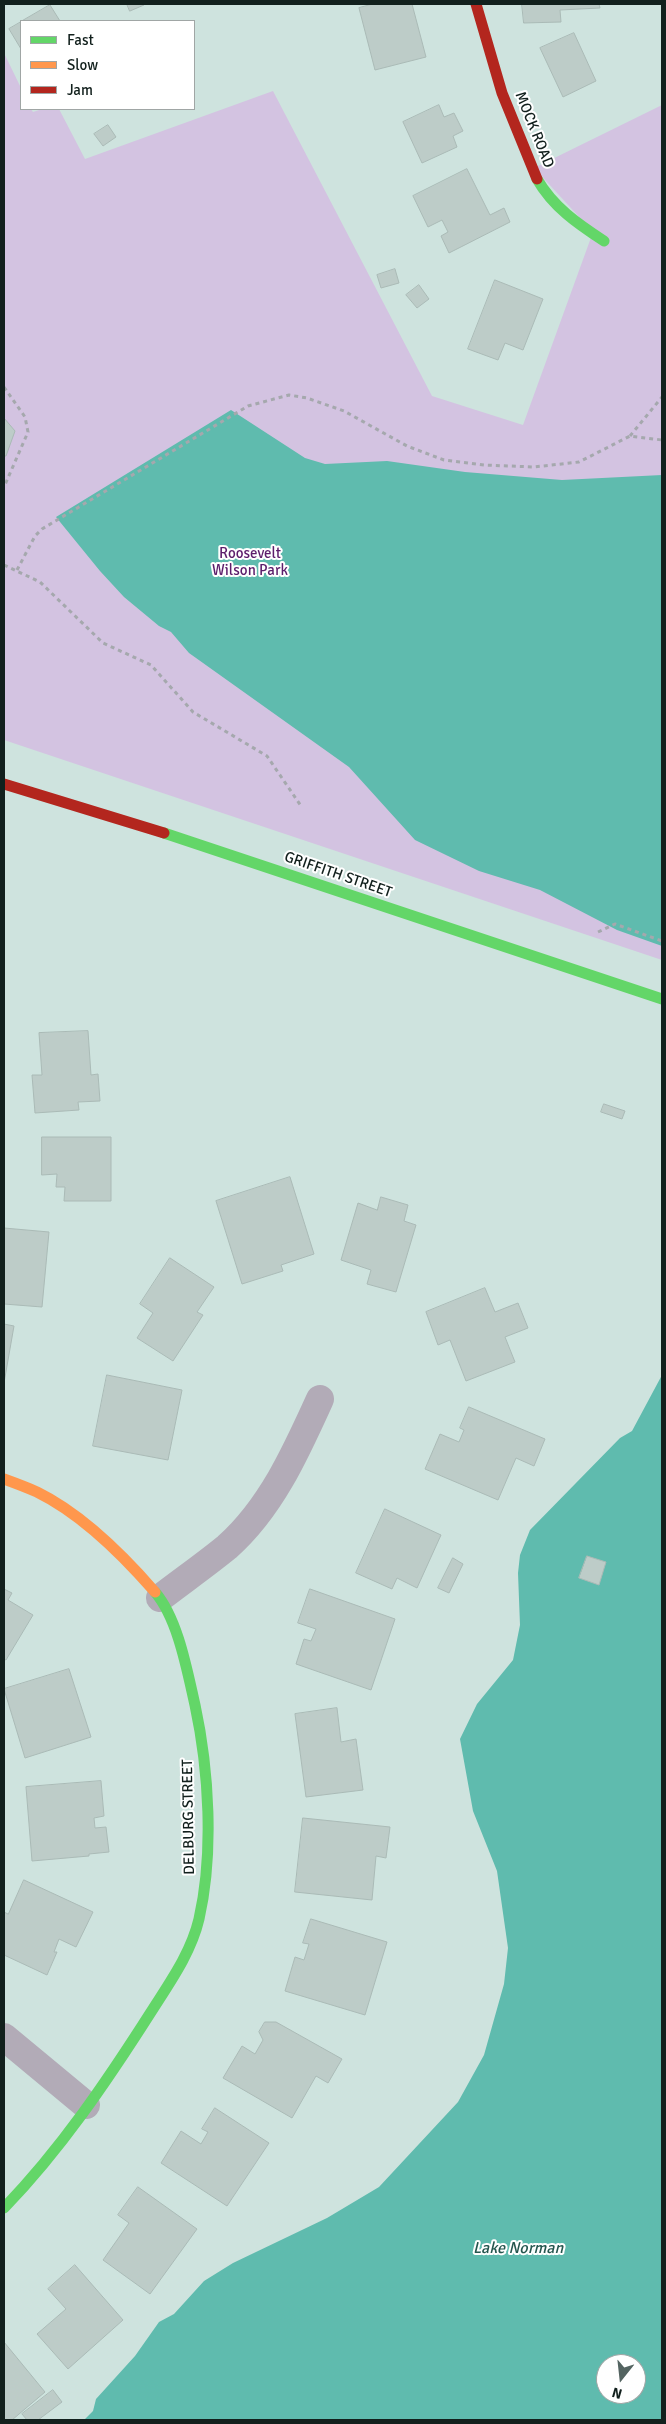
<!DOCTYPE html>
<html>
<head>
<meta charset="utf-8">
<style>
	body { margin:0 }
	#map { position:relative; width:666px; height:2424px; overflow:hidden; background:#cee3de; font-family:Signika,sans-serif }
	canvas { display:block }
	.frame { position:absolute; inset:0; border:5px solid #12201d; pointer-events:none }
	.legend { position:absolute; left:20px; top:20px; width:175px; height:90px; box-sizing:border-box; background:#fff; border:1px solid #a0a6a5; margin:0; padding:6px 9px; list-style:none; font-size:15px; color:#12201d }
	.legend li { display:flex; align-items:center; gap:10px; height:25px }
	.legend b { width:25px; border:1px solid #a0a6a5 }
	.north { position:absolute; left:596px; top:2354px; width:50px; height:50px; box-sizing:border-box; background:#fff; border:1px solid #a0a6a5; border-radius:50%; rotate:196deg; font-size:14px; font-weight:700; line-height:20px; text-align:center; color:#12201d }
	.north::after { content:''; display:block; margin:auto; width:18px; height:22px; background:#546461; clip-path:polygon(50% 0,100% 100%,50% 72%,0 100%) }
</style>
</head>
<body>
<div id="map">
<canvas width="666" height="2424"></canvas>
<div class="frame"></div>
<ul class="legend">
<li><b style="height:6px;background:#63d668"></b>Fast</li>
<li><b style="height:6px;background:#ff974d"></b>Slow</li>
<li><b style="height:6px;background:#b3261e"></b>Jam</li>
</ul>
<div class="north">N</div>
</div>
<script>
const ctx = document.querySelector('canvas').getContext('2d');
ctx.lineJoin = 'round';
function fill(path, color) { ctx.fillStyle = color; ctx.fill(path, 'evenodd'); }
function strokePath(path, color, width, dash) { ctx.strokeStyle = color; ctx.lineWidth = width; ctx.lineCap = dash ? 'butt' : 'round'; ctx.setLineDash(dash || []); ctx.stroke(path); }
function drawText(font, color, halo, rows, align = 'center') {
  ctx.font = font + ' Signika,sans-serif'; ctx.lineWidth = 4; ctx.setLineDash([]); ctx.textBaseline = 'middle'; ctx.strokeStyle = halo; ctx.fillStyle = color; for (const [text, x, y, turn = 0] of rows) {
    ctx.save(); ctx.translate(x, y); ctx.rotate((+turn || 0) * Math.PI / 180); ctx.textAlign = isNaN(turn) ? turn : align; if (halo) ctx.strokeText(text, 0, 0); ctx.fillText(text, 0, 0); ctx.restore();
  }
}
fill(new Path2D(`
	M 4,53 L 21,88 L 21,109 L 31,109 L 33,112 L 42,109 L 59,109 L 85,159 L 273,91 L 432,396 L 523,425 L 593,232 L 534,168 L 662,105 L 662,960 L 4,740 Z`), '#d3c3e1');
fill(new Path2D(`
	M 231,410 L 305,458 L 325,464 L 387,461 L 465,472 L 562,480 L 662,475 L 662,946 L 617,930 L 540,890 L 479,871 L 415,840 L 349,767 L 189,653 L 171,632 L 159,626 L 124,597 L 100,571 L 56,517 Z
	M 662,1375 L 662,2420 L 84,2420 L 93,2411 L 96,2399 L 135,2356 L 159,2322 L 174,2314 L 204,2281 L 233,2263 L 327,2218 L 379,2187 L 458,2102 L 484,2055 L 504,1984 L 508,1948 L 497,1871 L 473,1811 L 460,1739 L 477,1704 L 513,1660 L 520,1625 L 518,1573 L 520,1555 L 530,1530 L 620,1438 L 632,1431 ZM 606,2364 L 636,2364 L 636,2394 L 606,2394 Z`), '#5fbbae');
const building = new Path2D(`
	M 127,4 L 144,4 L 144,5 L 130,11 Z
	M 373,4 L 412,4 L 426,57 L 375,70 L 359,8 Z
	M 522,4 L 599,4 L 600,8 L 560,10 L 561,22 L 524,23 Z
	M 50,5 L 60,21 L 22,21 Z
	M 21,22 L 21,49 L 9,29 Z
	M 574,33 L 596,81 L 563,97 L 540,48 Z
	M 439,105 L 444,117 L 454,113 L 463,131 L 453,136 L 457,147 L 422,163 L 403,122 Z
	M 108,125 L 116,137 L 103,146 L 94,134 Z
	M 467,169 L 490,215 L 504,208 L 510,222 L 449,253 L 441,236 L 448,232 L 442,220 L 428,227 L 413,196 Z
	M 395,269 L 399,283 L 381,288 L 377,275 Z
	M 495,280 L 543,299 L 523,350 L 505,343 L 498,360 L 468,349 Z
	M 419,285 L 429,299 L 417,308 L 406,295 Z
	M 4,418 L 15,431 L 6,456 L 4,456 Z
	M 88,1031 L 91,1075 L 98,1074 L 100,1101 L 78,1102 L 79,1110 L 35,1113 L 32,1075 L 42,1075 L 39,1033 Z
	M 604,1104 L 625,1111 L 622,1119 L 601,1112 Z
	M 42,1137 L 111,1137 L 111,1201 L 64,1201 L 65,1187 L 56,1187 L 57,1174 L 42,1175 Z
	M 290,1177 L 314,1254 L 281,1265 L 283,1271 L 242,1284 L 216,1201 Z
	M 381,1197 L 408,1205 L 404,1221 L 416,1225 L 396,1292 L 367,1284 L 371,1270 L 341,1260 L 358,1203 L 377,1210 Z
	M 4,1228 L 49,1232 L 42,1307 L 4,1304 Z
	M 170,1258 L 214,1287 L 197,1312 L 203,1315 L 173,1361 L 137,1338 L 153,1313 L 140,1304 Z
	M 485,1288 L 495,1312 L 518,1303 L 528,1328 L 505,1337 L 515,1362 L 466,1381 L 450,1340 L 438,1345 L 426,1312 Z
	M 4,1324 L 14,1326 L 4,1383 Z
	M 107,1375 L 182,1390 L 168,1460 L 93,1446 Z
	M 469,1407 L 545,1439 L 534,1466 L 516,1458 L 498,1500 L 425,1469 L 440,1434 L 459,1442 L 464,1430 L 460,1428 Z
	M 385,1509 L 441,1535 L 417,1588 L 397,1578 L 392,1589 L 356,1573 Z
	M 587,1556 L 606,1562 L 599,1585 L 579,1578 Z
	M 453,1558 L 463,1564 L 449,1593 L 438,1588 Z
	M 4,1589 L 12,1593 L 8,1600 L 33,1615 L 6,1660 L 4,1659 Z
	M 310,1589 L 395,1619 L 371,1690 L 296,1664 L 304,1639 L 311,1641 L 316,1629 L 298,1623 Z
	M 69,1669 L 91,1737 L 25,1758 L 4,1689 Z
	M 337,1708 L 341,1742 L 356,1739 L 363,1790 L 306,1797 L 295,1714 Z
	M 101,1781 L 104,1816 L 94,1818 L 95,1828 L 106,1827 L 109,1852 L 89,1854 L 89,1856 L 32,1861 L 26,1787 Z
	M 303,1818 L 390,1827 L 386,1858 L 376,1856 L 372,1900 L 295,1892 Z
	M 24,1880 L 93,1912 L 76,1947 L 59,1939 L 54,1952 L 57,1952 L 47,1975 L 4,1955 L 4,1912 L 8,1914 Z
	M 311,1919 L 387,1942 L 365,2015 L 285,1991 L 295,1957 L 304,1960 L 309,1944 L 303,1943 Z
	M 265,2022 L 276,2022 L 342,2059 L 328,2083 L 316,2076 L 292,2118 L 223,2078 L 242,2046 L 255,2054 L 263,2040 L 259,2032 Z
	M 215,2108 L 269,2143 L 227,2206 L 161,2163 L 181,2131 L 201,2144 L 208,2132 L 202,2129 Z
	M 138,2187 L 197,2229 L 150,2294 L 103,2260 L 129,2223 L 118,2215 Z
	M 75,2265 L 123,2320 L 68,2369 L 37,2334 L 66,2309 L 48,2289 Z
	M 4,2342 L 45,2392 L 12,2420 L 4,2420 Z
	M 53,2390 L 62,2402 L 38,2420 L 27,2420 L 22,2414 Z`);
fill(building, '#bdccc8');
strokePath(building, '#aabab6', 1);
strokePath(new Path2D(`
	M 4,387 L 25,417 L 28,432 L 4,487
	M 630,436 L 662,397
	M 4,565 L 40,582 L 103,643 L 151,665 L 193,712 L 267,756 L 301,806
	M 17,570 L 35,536 L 42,529 L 248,406 L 289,395 L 307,398 L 344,411 L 407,446 L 444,460 L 484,465 L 534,467 L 579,462 L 630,436 L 662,440
	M 598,932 L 615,924 L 662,941`), '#a5a8ad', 3, [4, 4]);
strokePath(new Path2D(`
	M 160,1598 C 182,1581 205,1565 227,1547 C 271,1508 296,1452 320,1399
	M 4,2037 L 86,2105`), '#b2abb7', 28);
strokePath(new Path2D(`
	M 537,179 C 553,207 578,224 604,241
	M 164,833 L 662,999
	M 4,2208 C 61,2149 107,2081 151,2012 C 170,1982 191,1953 199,1919 C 214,1853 209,1770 195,1705 C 187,1670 178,1619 155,1592`), '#63d668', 11);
strokePath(new Path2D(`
	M 4,1479 C 15,1483 26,1487 37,1492 C 82,1514 122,1554 155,1592`), '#ff974d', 11);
strokePath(new Path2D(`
	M 476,4 L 502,93 L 537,179
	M 4,784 L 164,833`), '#b3261e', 11);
drawText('15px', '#12201d', '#fff', [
	["MOCK ROAD",534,130,68],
	["GRIFFITH STREET",338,875,19],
	["DELBURG STREET",189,1817,-91]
]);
drawText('15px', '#5c1d6b', '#fff', [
	["Roosevelt",250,554],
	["Wilson Park",250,571]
]);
drawText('italic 16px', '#24564e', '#fff', [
	["Lake Norman",518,2249]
]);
</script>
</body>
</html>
